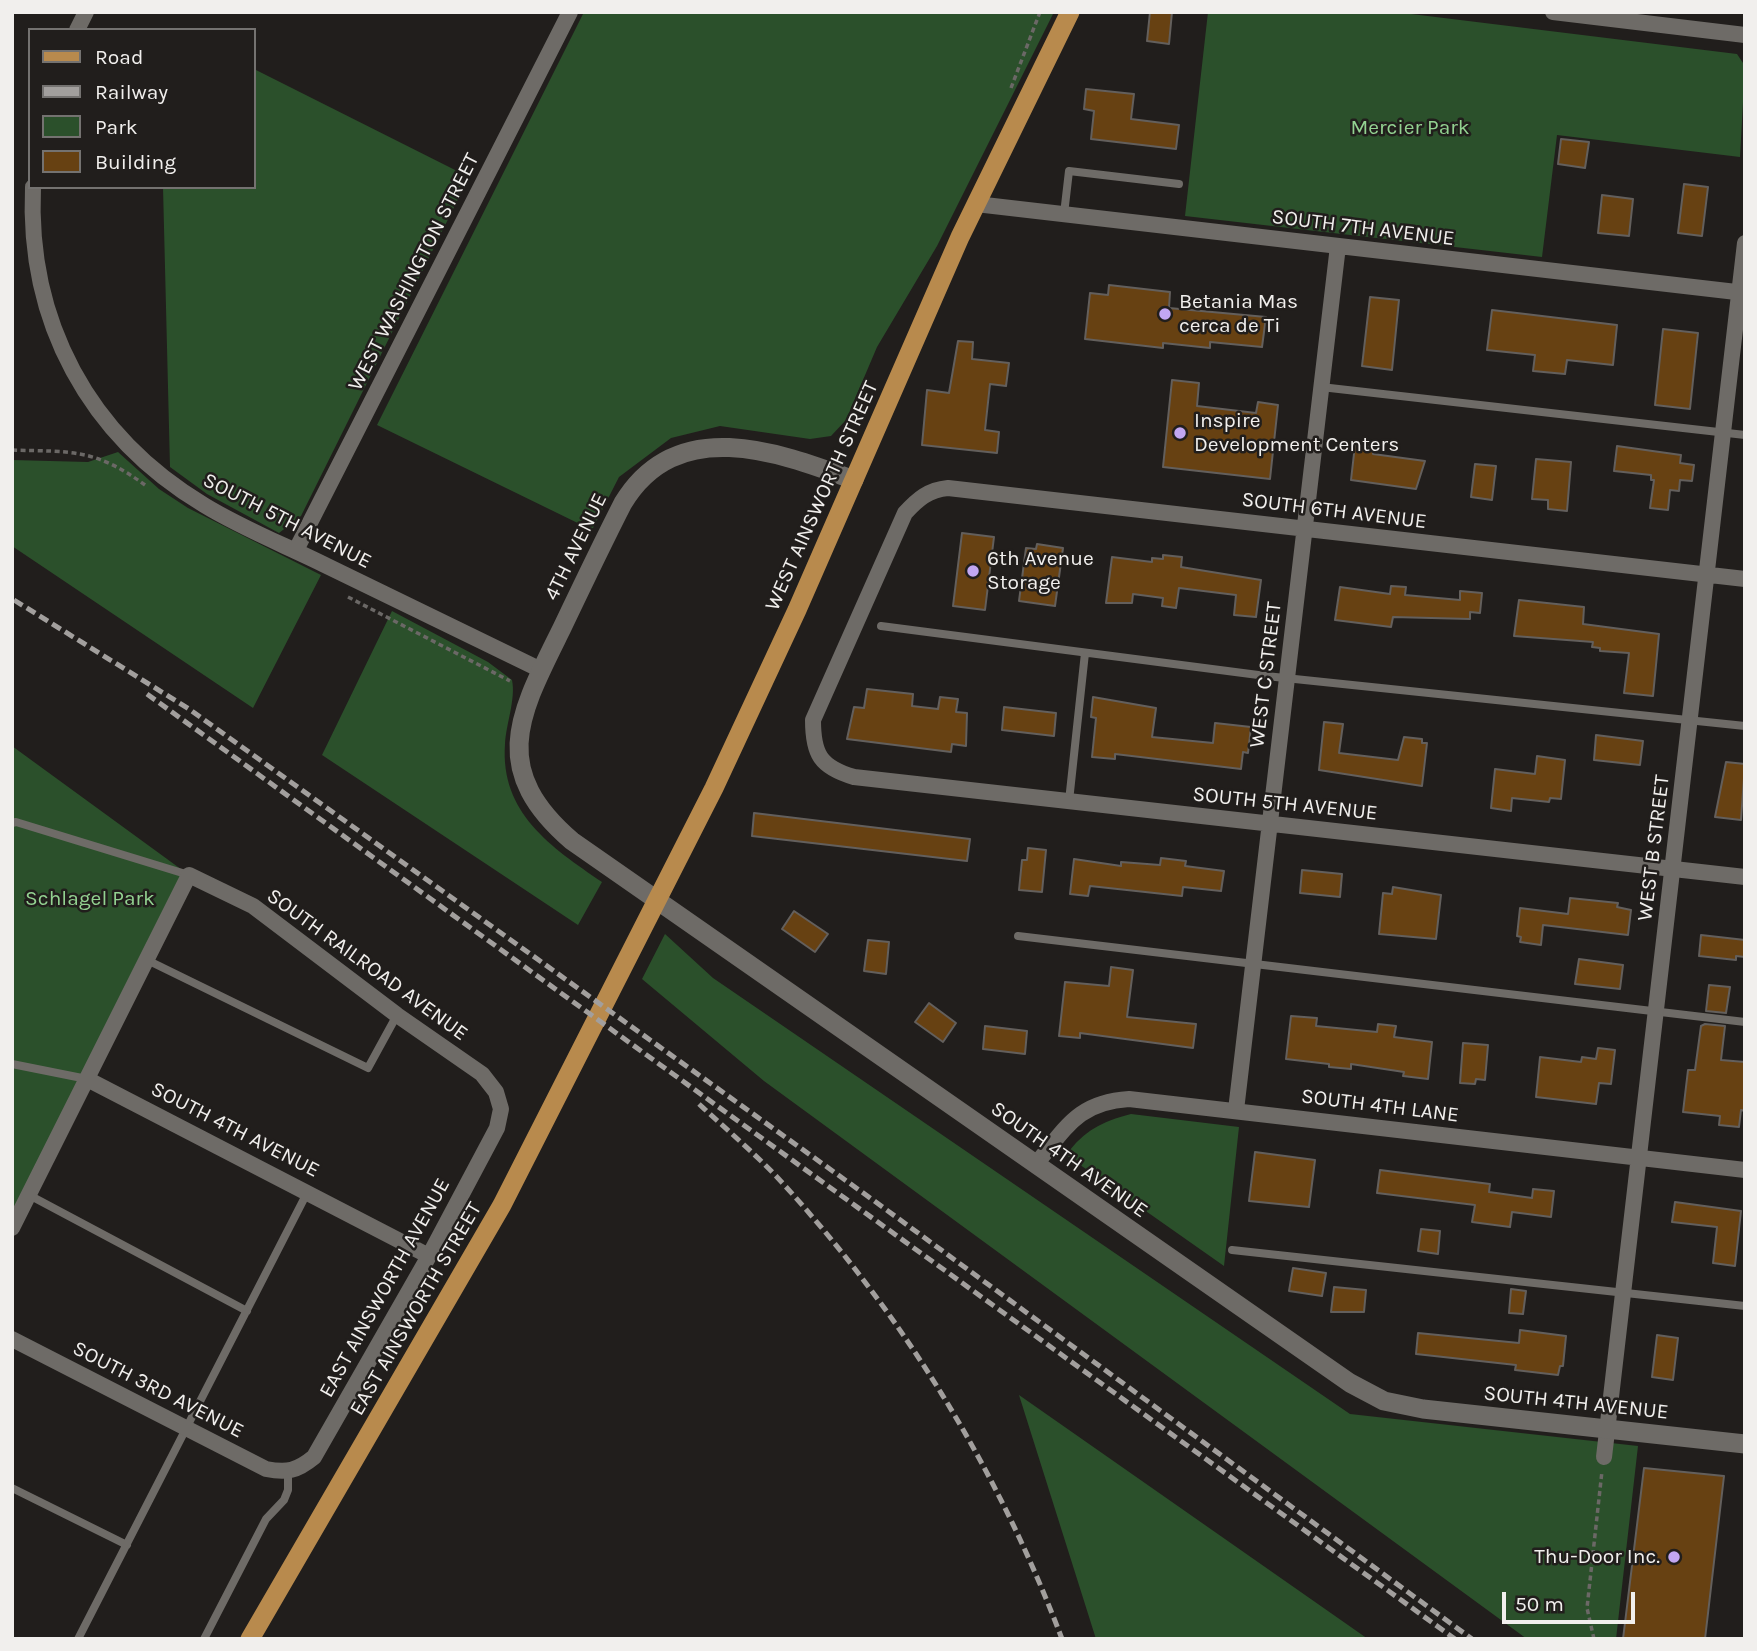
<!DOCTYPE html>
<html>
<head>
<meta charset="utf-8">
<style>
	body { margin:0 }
	#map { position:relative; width:1757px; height:1651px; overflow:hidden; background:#211e1c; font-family:Karla,sans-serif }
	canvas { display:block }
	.frame { position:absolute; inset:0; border:14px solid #f1efed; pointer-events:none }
	.legend { position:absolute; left:28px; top:28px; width:228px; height:161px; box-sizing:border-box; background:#211e1c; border:2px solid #747270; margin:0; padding:9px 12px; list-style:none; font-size:21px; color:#f1efed }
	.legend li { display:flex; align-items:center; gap:14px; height:35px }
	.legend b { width:35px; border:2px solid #747270 }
	.scale { position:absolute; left:1502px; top:1592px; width:133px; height:32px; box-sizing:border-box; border:4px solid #f1efed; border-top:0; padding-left:9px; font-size:21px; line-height:24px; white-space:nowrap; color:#f1efed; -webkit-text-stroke:5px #211e1c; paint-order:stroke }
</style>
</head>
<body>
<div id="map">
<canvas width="1757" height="1651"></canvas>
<div class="frame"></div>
<ul class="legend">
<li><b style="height:9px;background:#b88a4d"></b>Road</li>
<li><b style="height:9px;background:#a29f9d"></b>Railway</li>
<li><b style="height:19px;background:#2b502b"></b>Park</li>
<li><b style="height:19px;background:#674112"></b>Building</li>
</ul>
<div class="scale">50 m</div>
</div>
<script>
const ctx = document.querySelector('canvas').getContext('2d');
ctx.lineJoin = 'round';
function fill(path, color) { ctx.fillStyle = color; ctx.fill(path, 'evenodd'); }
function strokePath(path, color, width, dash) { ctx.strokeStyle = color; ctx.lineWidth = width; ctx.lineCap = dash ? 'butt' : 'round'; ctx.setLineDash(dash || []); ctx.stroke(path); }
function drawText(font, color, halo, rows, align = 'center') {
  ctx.font = font + ' Karla,sans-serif'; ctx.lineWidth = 5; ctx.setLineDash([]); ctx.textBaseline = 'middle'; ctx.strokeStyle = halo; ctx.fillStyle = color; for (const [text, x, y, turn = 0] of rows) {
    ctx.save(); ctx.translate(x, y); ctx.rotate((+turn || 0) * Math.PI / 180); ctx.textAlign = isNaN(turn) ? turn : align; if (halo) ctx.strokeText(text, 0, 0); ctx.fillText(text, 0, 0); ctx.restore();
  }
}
fill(new Path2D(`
	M 584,12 L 1054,12 L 937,246 L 877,347 L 846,420 L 831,436 L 810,439 L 720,426 L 671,438 L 619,477 L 592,530 L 377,425 Z
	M 1208,12 L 1395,12 L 1737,54 L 1745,66 L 1740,157 L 1557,135 L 1542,257 L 1185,216 Z
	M 254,69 L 469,177 L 301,516 L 279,533 L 207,494 L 170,467 L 163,187 L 254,187 Z
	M 118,452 L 159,489 L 188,508 L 321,575 L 253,708 L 12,546 L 12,460 L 88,462 Z
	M 392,611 L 488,662 L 512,680 C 516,699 506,724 505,744 C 500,813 551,847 602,882 L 578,925 L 322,755 Z
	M 12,746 L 189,875 L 12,1228 Z
	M 665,934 L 713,978 L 1350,1414 L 1638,1446 L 1616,1639 L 1527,1639 L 764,1081 L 642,979 Z
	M 1131,1114 L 1239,1127 L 1224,1266 L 1066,1155 C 1085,1130 1101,1122 1131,1114 Z
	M 1019,1395 L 1368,1639 L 1096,1639 Z`), '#2b502b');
const building = new Path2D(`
	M 1150,12 L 1172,12 L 1169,44 L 1147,41 Z
	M 1086,89 L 1134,94 L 1131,119 L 1179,125 L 1176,149 L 1091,139 L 1094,111 L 1084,109 Z
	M 1561,139 L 1589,142 L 1585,168 L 1558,164 Z
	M 1684,184 L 1708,187 L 1702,236 L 1678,233 Z
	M 1602,195 L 1633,199 L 1629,236 L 1598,233 Z
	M 1109,285 L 1170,292 L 1169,308 L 1266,317 L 1262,347 L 1210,342 L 1210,348 L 1163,343 L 1163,348 L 1085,339 L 1090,293 L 1108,295 Z
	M 1370,297 L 1399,300 L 1392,370 L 1362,366 Z
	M 1492,310 L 1617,325 L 1613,365 L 1567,360 L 1565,374 L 1533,371 L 1535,355 L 1487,350 Z
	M 1663,329 L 1698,333 L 1690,409 L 1655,405 Z
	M 958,341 L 973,342 L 972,359 L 1009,363 L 1006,386 L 990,384 L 985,430 L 999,432 L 997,453 L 922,445 L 927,390 L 949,393 Z
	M 1172,380 L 1199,383 L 1197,406 L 1256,413 L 1258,402 L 1278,405 L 1270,479 L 1163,467 Z
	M 1355,445 L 1374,447 L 1373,454 L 1425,461 L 1416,489 L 1351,480 Z
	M 1617,446 L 1681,455 L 1680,463 L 1694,465 L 1692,481 L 1680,480 L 1679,491 L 1670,490 L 1668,510 L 1650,508 L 1654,480 L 1651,480 L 1651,475 L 1614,471 Z
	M 1536,459 L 1571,462 L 1567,511 L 1548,509 L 1548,500 L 1532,499 Z
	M 1475,464 L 1496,466 L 1492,500 L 1471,497 Z
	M 962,533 L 994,537 L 985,610 L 953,606 Z
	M 1037,544 L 1063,548 L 1055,606 L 1019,601 L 1026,548 L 1036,549 Z
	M 1163,555 L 1182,557 L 1181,567 L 1261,580 L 1256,617 L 1234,615 L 1236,595 L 1179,588 L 1176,608 L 1162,606 L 1163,598 L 1133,594 L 1132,603 L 1106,603 L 1112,557 L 1152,562 L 1152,558 L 1163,559 Z
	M 1391,586 L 1406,587 L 1405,595 L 1460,600 L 1460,591 L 1482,593 L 1480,613 L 1470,612 L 1470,619 L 1393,617 L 1391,627 L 1335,620 L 1340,587 L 1390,594 Z
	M 1519,600 L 1584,607 L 1583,624 L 1659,634 L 1653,696 L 1624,693 L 1629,653 L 1600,651 L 1600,648 L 1592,647 L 1593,642 L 1514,636 Z
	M 867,689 L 913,694 L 912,706 L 938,709 L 940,697 L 958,699 L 956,712 L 967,713 L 966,746 L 952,744 L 951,752 L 847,739 L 854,707 L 864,708 Z
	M 1093,697 L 1156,708 L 1152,737 L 1213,743 L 1215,723 L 1251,727 L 1248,753 L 1243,752 L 1241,769 L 1115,754 L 1115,759 L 1092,757 L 1096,718 L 1091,717 Z
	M 1004,707 L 1056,713 L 1054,736 L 1002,730 Z
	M 1324,722 L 1343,724 L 1339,753 L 1398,760 L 1404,737 L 1422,739 L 1422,743 L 1427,743 L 1422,786 L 1319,770 Z
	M 1596,735 L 1643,741 L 1640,765 L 1594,760 Z
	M 1537,756 L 1565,760 L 1561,799 L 1550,798 L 1549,802 L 1512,798 L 1511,811 L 1491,808 L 1495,769 L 1535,774 Z
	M 1726,762 L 1745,764 L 1741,820 L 1715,817 Z
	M 754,813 L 970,839 L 967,861 L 752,836 Z
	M 1028,848 L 1046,850 L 1042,892 L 1019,890 L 1022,860 L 1027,860 Z
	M 1161,858 L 1186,861 L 1185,866 L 1224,871 L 1221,891 L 1183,887 L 1182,896 L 1090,886 L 1088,896 L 1070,894 L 1074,859 L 1121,866 L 1121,862 L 1160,865 Z
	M 1302,870 L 1342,874 L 1340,897 L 1300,893 Z
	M 1393,887 L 1441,895 L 1436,939 L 1379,934 L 1383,893 L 1392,894 Z
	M 1570,898 L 1618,903 L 1617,907 L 1631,910 L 1628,935 L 1543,925 L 1541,945 L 1520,942 L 1521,937 L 1517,936 L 1520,908 L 1568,914 Z
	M 794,911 L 828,934 L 815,952 L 782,929 Z
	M 1701,935 L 1745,940 L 1745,957 L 1736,956 L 1736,960 L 1699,956 Z
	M 868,940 L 889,942 L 886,974 L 864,971 Z
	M 1579,959 L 1623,965 L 1620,989 L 1575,984 Z
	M 1111,967 L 1133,970 L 1127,1017 L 1196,1024 L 1193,1048 L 1080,1033 L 1080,1038 L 1059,1036 L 1065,982 L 1109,986 Z
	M 1709,985 L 1730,987 L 1726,1013 L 1706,1011 Z
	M 929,1003 L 956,1023 L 943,1042 L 915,1022 Z
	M 1291,1016 L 1317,1018 L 1316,1026 L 1377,1032 L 1378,1024 L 1396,1026 L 1394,1037 L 1432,1042 L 1428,1079 L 1403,1076 L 1404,1072 L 1351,1064 L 1351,1069 L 1329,1067 L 1329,1064 L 1286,1059 Z
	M 1705,1024 L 1725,1026 L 1721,1060 L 1745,1062 L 1745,1111 L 1741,1110 L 1739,1127 L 1719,1125 L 1720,1116 L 1683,1112 L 1688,1070 L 1695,1070 L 1701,1026 Z
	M 985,1026 L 1027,1031 L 1025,1054 L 983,1049 Z
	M 1463,1043 L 1488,1045 L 1485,1080 L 1476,1079 L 1475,1084 L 1460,1083 Z
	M 1598,1048 L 1615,1050 L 1611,1084 L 1599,1083 L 1596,1104 L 1536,1097 L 1540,1057 L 1581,1062 L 1582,1057 L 1596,1059 Z
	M 1255,1152 L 1315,1160 L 1309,1207 L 1249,1201 Z
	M 1380,1170 L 1490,1184 L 1489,1192 L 1532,1198 L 1533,1189 L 1554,1191 L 1551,1217 L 1512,1212 L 1510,1227 L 1472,1222 L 1475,1205 L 1377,1193 Z
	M 1675,1202 L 1741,1211 L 1735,1266 L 1713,1263 L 1717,1227 L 1672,1222 Z
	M 1421,1229 L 1440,1231 L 1438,1254 L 1418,1251 Z
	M 1293,1268 L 1326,1273 L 1322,1296 L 1289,1291 Z
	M 1334,1287 L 1366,1290 L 1364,1312 L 1331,1312 Z
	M 1511,1289 L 1526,1291 L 1523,1314 L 1509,1313 Z
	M 1520,1330 L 1566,1336 L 1563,1366 L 1560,1366 L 1558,1375 L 1515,1370 L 1516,1365 L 1416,1354 L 1418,1333 L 1519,1343 Z
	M 1657,1335 L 1678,1338 L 1673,1380 L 1652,1377 Z
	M 1644,1468 L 1724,1476 L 1705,1639 L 1623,1639 Z`);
fill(building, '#674112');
strokePath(building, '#635f5c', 2);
strokePath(new Path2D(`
	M 1011,88 L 1040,12
	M 12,450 C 72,452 94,448 145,485
	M 348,597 L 510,681
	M 1594,1639 L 1587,1608 L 1602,1471`), '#6b6866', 3.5, [5, 3.5]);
strokePath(new Path2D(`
	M 1064,214 L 1069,171 L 1179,184
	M 1321,387 L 1745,435
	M 881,626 L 1266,676 L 1745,726
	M 1069,801 L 1085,653
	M 12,823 L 16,822 L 189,875
	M 1018,936 L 1745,1022
	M 147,960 L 368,1068 L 397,1015
	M 12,1064 L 87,1079
	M 29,1195 L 247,1311
	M 1232,1250 L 1745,1306
	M 12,1488 L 127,1545
	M 78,1639 L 307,1193
	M 204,1639 L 266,1519 L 284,1500 L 288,1490 L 288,1473`), '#6e6b67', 8);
strokePath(new Path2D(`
	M 1553,12 L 1745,35
	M 77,30 L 86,12
	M 33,187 C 27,322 89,436 204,505 C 243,529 287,546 327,566 C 399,601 470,636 541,670
	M 976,204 L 1745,293
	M 296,550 L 570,12
	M 1745,579 L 948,488 C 928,490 918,499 905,513 L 813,720 C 813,754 820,767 854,777 L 1745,877
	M 87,1079 L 429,1256
	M 1236,1110 L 1338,246
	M 1036,1164 C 1066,1128 1078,1102 1129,1099 L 1745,1170
	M 12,1228 L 189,875 L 253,906 L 397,1015 L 482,1074 L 496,1092 L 501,1109 L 497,1128 L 429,1256 L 314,1457 C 297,1471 287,1473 266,1469 L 12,1339
	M 1604,1457 L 1745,243`), '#6e6b67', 16);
strokePath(new Path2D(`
	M 854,480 C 778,452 677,414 623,503 C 602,544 582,586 562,628 C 520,713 487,768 572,841 L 1350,1383 L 1384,1401 L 1423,1409 L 1745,1444`), '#6e6b67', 19);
strokePath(new Path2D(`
	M 250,1639 L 502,1205 L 714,788 L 797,610 L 960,237 L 1070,12`), '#b88a4d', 19);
strokePath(new Path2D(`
	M 14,600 L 189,709 L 873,1200 L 1472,1639
	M 147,694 L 1455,1639
	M 699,1104 C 725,1128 752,1151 776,1176 C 901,1311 997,1467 1062,1639`), '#a29f9d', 5, [10, 5]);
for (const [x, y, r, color] of [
	[1165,314,7,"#c2a7f2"],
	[1180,433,7,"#c2a7f2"],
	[973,571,7,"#c2a7f2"],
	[1674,1557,7,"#c2a7f2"]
]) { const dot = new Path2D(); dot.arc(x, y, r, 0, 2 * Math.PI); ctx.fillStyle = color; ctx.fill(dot); strokePath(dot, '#211e1c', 2.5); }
drawText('21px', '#93d291', '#211e1c', [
	["Mercier Park",1410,128],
	["Schlagel Park",90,899]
]);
drawText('21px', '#f1efed', '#211e1c', [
	["SOUTH 7TH AVENUE",1363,228,7],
	["WEST WASHINGTON STREET",414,272,-63],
	["WEST AINSWORTH STREET",822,496,-66],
	["SOUTH 6TH AVENUE",1334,511,7],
	["SOUTH 5TH AVENUE",287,521,27],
	["4TH AVENUE",576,547,-64],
	["WEST C STREET",1266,675,-83],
	["SOUTH 5TH AVENUE",1285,804,6],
	["WEST B STREET",1654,848,-83],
	["SOUTH RAILROAD AVENUE",367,965,36],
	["SOUTH 4TH LANE",1380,1106,7],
	["SOUTH 4TH AVENUE",235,1130,27],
	["SOUTH 4TH AVENUE",1069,1160,35],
	["EAST AINSWORTH AVENUE",385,1288,-61],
	["EAST AINSWORTH STREET",416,1309,-60],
	["SOUTH 3RD AVENUE",158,1390,27],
	["SOUTH 4TH AVENUE",1576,1403,6]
]);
drawText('21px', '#f1efed', '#211e1c', [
	["Betania Mas",1179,302],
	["cerca de Ti",1179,326],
	["Inspire",1194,421],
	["Development Centers",1194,445],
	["6th Avenue",987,559],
	["Storage",987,583],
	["Thu-Door Inc.",1660,1557,"right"]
], 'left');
</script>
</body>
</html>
